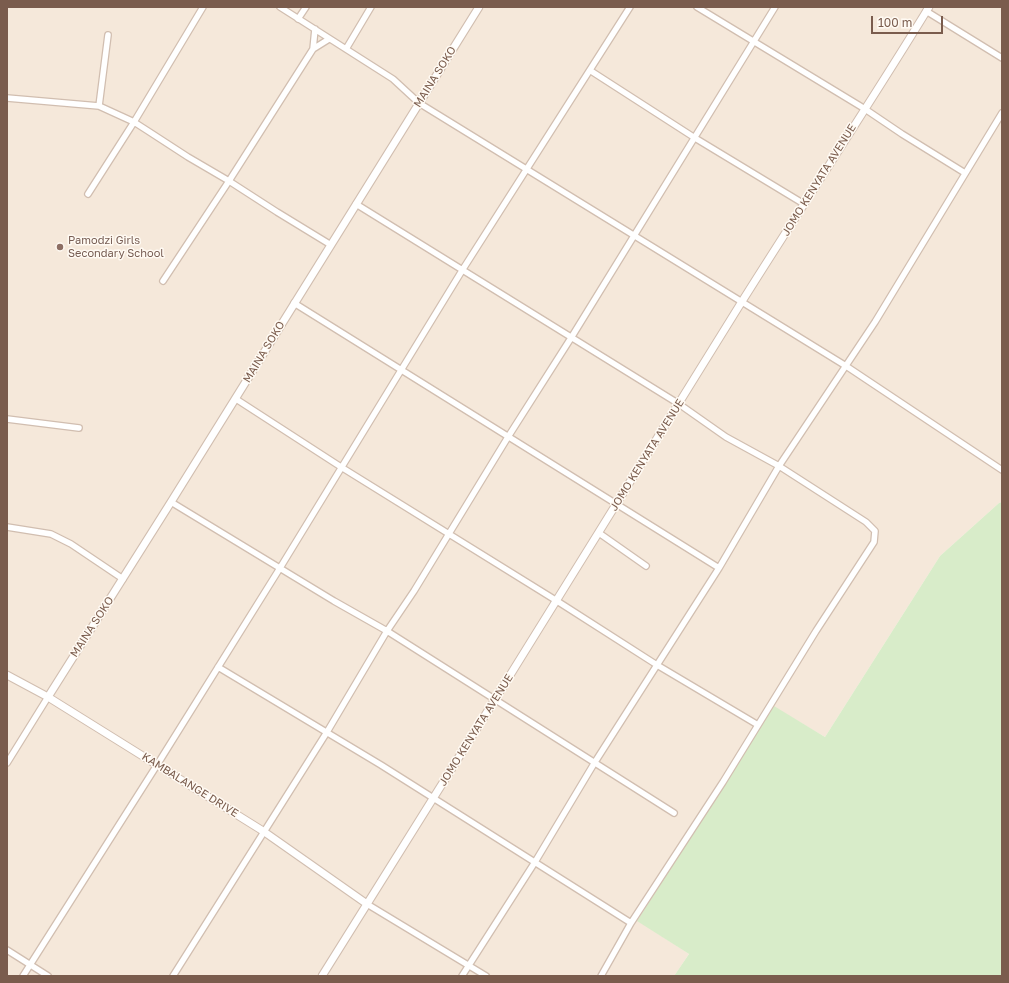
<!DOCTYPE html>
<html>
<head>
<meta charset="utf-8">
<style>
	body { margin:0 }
	#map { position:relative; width:1009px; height:983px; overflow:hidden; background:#fdf6ec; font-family:"Golos Text",sans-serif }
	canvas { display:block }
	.frame { position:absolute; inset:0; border:8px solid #7a5c4d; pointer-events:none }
	.scale { position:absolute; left:871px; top:16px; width:72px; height:18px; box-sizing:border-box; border:2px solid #7a5c4d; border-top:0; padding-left:5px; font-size:12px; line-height:14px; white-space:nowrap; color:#7a5c4d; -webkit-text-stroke:3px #fffaf3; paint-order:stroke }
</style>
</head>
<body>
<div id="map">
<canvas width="1009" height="983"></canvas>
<div class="frame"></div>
<div class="scale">100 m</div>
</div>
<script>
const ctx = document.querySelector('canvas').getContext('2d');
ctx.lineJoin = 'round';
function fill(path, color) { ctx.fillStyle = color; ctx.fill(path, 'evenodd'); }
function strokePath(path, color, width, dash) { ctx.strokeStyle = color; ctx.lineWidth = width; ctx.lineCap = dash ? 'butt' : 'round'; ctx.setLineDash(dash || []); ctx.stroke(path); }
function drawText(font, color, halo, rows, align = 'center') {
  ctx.font = font + ' "Golos Text",sans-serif'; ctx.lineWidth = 3; ctx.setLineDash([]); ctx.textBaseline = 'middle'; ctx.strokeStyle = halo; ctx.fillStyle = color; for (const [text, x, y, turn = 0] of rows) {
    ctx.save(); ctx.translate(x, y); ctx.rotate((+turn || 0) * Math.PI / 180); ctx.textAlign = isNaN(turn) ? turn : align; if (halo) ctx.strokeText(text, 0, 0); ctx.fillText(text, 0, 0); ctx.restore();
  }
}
fill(new Path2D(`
	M 7,7 L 1002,7 L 1002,502 L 999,503 L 940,556 L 825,737 L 774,707 L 637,920 L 689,954 L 674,976 L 7,976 Z`), '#f5e8da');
fill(new Path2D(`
	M 1002,502 L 1002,976 L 674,976 L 689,954 L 637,921 L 774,706 L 825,737 L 940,556 L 999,503 Z`), '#d8ecc9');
const minor = new Path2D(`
	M 280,7 L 393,79 L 419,103 L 846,366 L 1002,470
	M 697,7 L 865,109 L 902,134 L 965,173
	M 926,11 L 1002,58
	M 298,19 L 306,7
	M 313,49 L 329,39
	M 346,49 L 371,7
	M 591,71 L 695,138 L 804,204
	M 7,98 L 99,106 L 134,122 L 148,131 L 188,157 L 229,181 L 277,212 L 331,245
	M 99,106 L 108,35
	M 88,194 L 134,122 L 203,7
	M 356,204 L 679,404 L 726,437 L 779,466 L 866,522 L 875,531 L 874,542 L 816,631 L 723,782 L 631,923 L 601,976
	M 163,281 L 229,181 L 313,49 L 315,29
	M 294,303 L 719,568
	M 236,399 L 341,467 L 557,601 L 657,665 L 758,725
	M 7,419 L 79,428
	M 171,502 L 334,601 L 387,631 L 674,813
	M 7,527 L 51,534 L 71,544 L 123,579
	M 599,533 L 646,566
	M 218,667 L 381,765 L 631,923
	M 7,763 L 48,697
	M 367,904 L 486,976
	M 7,950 L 48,976
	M 23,976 L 157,765 L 280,568 L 463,269 L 630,7
	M 173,976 L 327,732 L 387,631 L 414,591 L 508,437 L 571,338 L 775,7
	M 462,976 L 535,862 L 595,762 L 719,568 L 779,466 L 875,322 L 1002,113`);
const tertiary = new Path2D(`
	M 7,675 L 48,697 L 263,831 L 367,904
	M 48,697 L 171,502 L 479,7
	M 322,976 C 462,752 603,528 741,303 C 803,204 868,107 929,7`);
strokePath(minor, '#d1beb0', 8);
strokePath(tertiary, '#d1beb0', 9);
strokePath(minor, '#fff', 5.5);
strokePath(tertiary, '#fff', 7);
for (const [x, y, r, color] of [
	[60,247,4,"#8d6e63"]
]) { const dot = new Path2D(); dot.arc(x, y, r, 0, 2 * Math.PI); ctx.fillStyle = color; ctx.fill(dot); strokePath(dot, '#fffaf3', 1.5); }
drawText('11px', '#7a5c4d', '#fffaf3', [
	["MAINA SOKO",435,77,-58],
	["JOMO KENYATA AVENUE",819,180,-58],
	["MAINA SOKO",264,352,-59],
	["JOMO KENYATA AVENUE",647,455,-58],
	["MAINA SOKO",92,627,-57],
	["JOMO KENYATA AVENUE",476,730,-58],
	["KAMBALANGE DRIVE",190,785,32]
]);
drawText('11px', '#785e54', '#fffaf3', [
	["Pamodzi Girls",68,241],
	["Secondary School",68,254]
], 'left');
</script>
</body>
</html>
